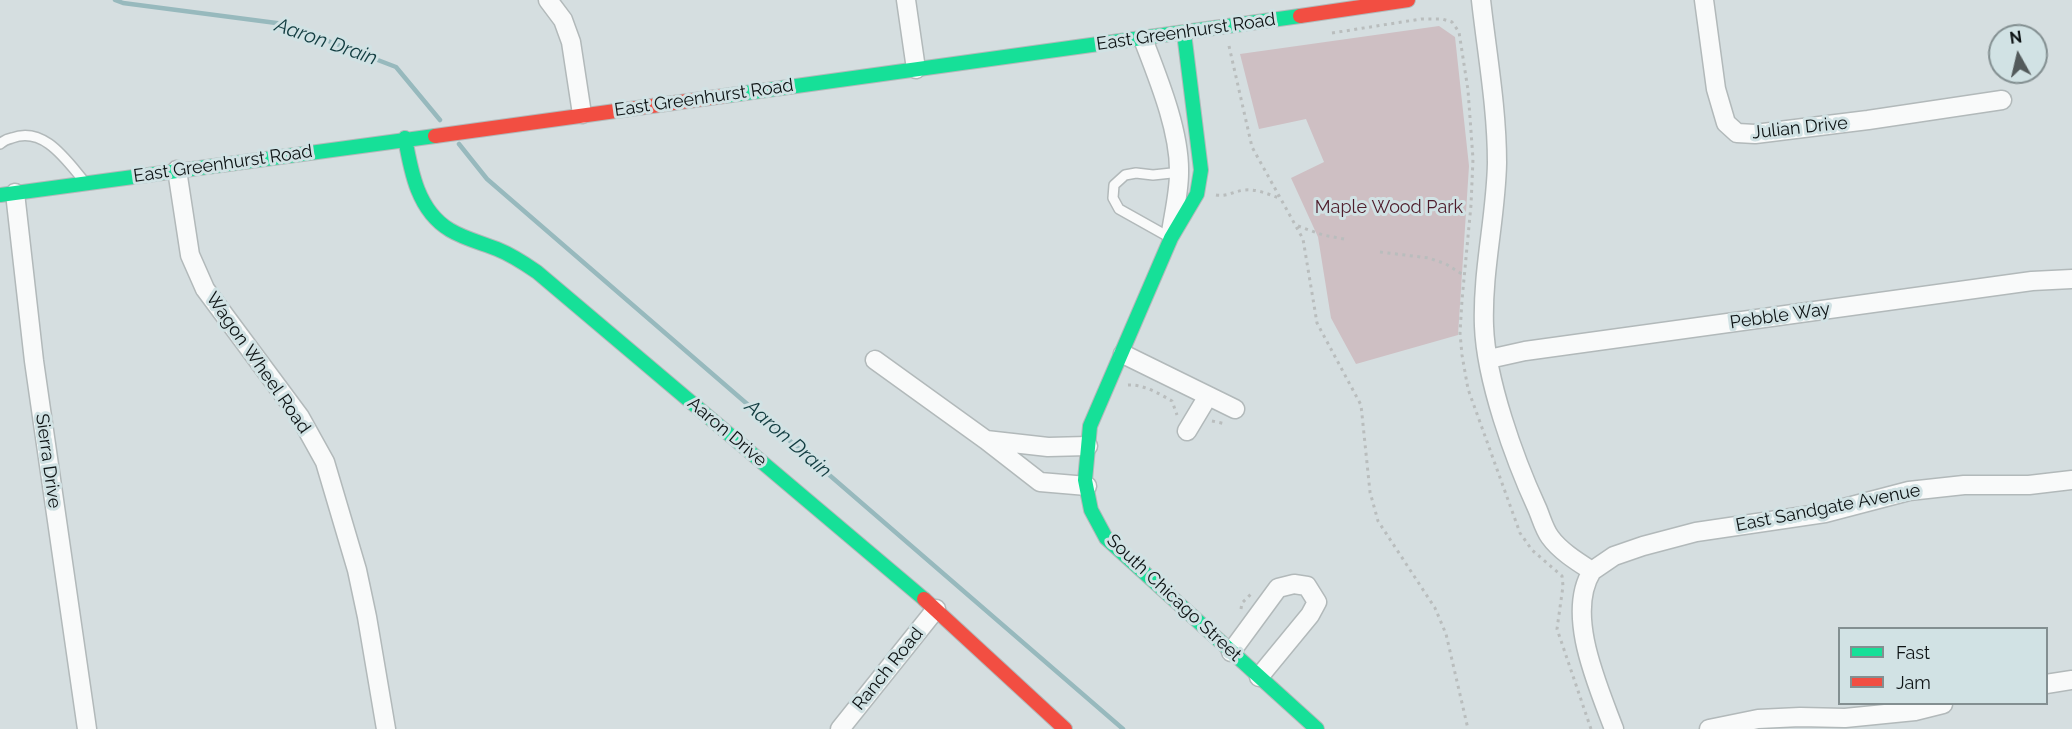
<!DOCTYPE html>
<html>
<head>
<meta charset="utf-8">
<style>
	body { margin:0 }
	#map { position:relative; width:2072px; height:729px; overflow:hidden; background:#d5dee0; font-family:Raleway,sans-serif }
	canvas { display:block }
	.legend { position:absolute; left:1838px; top:627px; width:210px; height:78px; box-sizing:border-box; background:#d1e2e4; border:2px solid #838f91; margin:0; padding:8px 10px; list-style:none; font-size:18px; color:#0d1314 }
	.legend li { display:flex; align-items:center; gap:12px; height:30px }
	.legend b { width:30px; border:2px solid #838f91 }
	.north { position:absolute; left:1988px; top:24px; width:60px; height:60px; box-sizing:border-box; background:#d1e2e4; border:2px solid #838f91; border-radius:50%; rotate:352deg; font-size:16px; font-weight:700; line-height:24px; text-align:center; color:#0d1314 }
	.north::after { content:''; display:block; margin:auto; width:21px; height:27px; background:#535a5b; clip-path:polygon(50% 0,100% 100%,50% 72%,0 100%) }
</style>
</head>
<body>
<div id="map">
<canvas width="2072" height="729"></canvas>
<ul class="legend">
<li><b style="height:8px;background:#16e098"></b>Fast</li>
<li><b style="height:8px;background:#f24e42"></b>Jam</li>
</ul>
<div class="north">N</div>
</div>
<script>
const ctx = document.querySelector('canvas').getContext('2d');
ctx.lineJoin = 'round';
function fill(path, color) { ctx.fillStyle = color; ctx.fill(path, 'evenodd'); }
function strokePath(path, color, width, dash) { ctx.strokeStyle = color; ctx.lineWidth = width; ctx.lineCap = dash ? 'butt' : 'round'; ctx.setLineDash(dash || []); ctx.stroke(path); }
function drawText(font, color, halo, rows, align = 'center') {
  ctx.font = font + ' Raleway,sans-serif'; ctx.lineWidth = 6; ctx.setLineDash([]); ctx.textBaseline = 'middle'; ctx.strokeStyle = halo; ctx.fillStyle = color; for (const [text, x, y, turn = 0] of rows) {
    ctx.save(); ctx.translate(x, y); ctx.rotate((+turn || 0) * Math.PI / 180); ctx.textAlign = isNaN(turn) ? turn : align; if (halo) ctx.strokeText(text, 0, 0); ctx.fillText(text, 0, 0); ctx.restore();
  }
}
fill(new Path2D(`
	M 1439,26 L 1455,37 L 1469,166 L 1458,335 L 1356,364 L 1331,318 L 1318,237 L 1291,178 L 1324,162 L 1306,119 L 1259,129 L 1240,54 Z`), '#cebfc3');
strokePath(new Path2D(`
	M 115,0 L 123,3 L 284,24 L 396,67 L 440,120
	M 459,144 L 487,179 L 1123,729`), '#97b9bd', 4.5);
const lane = new Path2D(`
	M 0,144 C 4,140 7,139 12,138 C 44,126 66,160 84,181
	M 1169,237 L 1119,209 L 1113,198 L 1114,185 L 1125,175 L 1136,173 L 1153,175 L 1181,172`);
const street = new Path2D(`
	M 548,0 L 563,20 L 571,42 L 582,114
	M 906,0 L 916,69
	M 1481,0 C 1487,54 1497,108 1497,163 C 1496,217 1482,271 1484,326 C 1486,380 1514,458 1537,508 C 1541,517 1544,529 1550,537 C 1560,551 1578,562 1592,571 C 1565,614 1598,686 1614,729
	M 1704,0 L 1716,89 L 1726,123 L 1737,133 L 1755,134 L 1868,120 L 2002,100
	M 1143,39 C 1158,78 1180,131 1179,173 C 1179,192 1174,213 1171,232
	M 177,170 L 190,255 L 205,289 L 300,417 L 325,462 L 357,570 L 367,617 L 386,729
	M 15,193 L 34,361 L 87,729
	M 1123,354 L 1235,409
	M 1489,359 L 1525,351 L 2032,281 L 2072,279
	M 875,360 L 986,440 L 1048,447 L 1088,446
	M 1187,431 L 1208,396
	M 986,440 L 1040,482 L 1087,486
	M 1592,571 L 1614,556 L 1643,546 L 1696,532 L 1825,513 L 1909,491 L 1964,485 L 2029,485 L 2072,480
	M 1231,652 L 1278,588 L 1294,584 L 1307,586 L 1317,602 L 1310,615 L 1259,677
	M 2046,684 L 2072,680
	M 840,729 L 936,609
	M 1709,729 L 1758,719 L 1800,717 L 1845,718 L 1915,711 L 1943,704`);
const fast = new Path2D(`
	M 1184,33 L 1201,170 L 1197,194 L 1171,238 L 1090,426 L 1085,480 L 1091,510 L 1106,538 L 1317,729
	M 724,96 L 1300,16
	M 405,138 C 411,172 418,211 450,230 C 465,239 482,243 497,249 C 512,255 524,263 537,272 L 924,599
	M 0,195 L 435,136`);
const jam = new Path2D(`
	M 1300,16 L 1408,0
	M 435,136 L 724,96
	M 924,599 L 1065,729`);
strokePath(lane, '#b2b9ba', 12);
strokePath(street, '#b2b9ba', 21);
strokePath(fast, '#b2b9ba', 16);
strokePath(jam, '#b2b9ba', 16);
strokePath(new Path2D(`
	M 1332,33 L 1421,19 L 1442,19 L 1452,22 L 1459,32 L 1468,90 L 1473,159 L 1471,205 L 1462,300 L 1460,333 L 1462,355 L 1468,389 L 1520,533 L 1532,550 L 1562,576 L 1563,586 L 1557,629 L 1591,729
	M 1229,46 L 1252,147 L 1303,239 L 1317,323 L 1361,405 L 1370,492 L 1378,521 L 1435,608 L 1446,634 L 1468,729
	M 1216,195 C 1227,197 1234,191 1245,190 C 1257,189 1268,194 1279,198
	M 1298,226 L 1323,235 L 1344,239
	M 1380,252 L 1429,258 L 1446,264 L 1465,276
	M 1128,385 C 1143,384 1160,394 1172,401 L 1177,415
	M 1212,421 L 1226,424
	M 1241,609 L 1242,603 L 1252,593`), '#b9bdbd', 3, [3, 4.5]);
strokePath(lane, '#f9fafa', 9);
strokePath(street, '#f9fafa', 18);
strokePath(fast, '#16e098', 14);
strokePath(jam, '#f24e42', 14);
drawText('18px', '#0d1314', '#d1e2e4', [
	["East Greenhurst Road",1186,32,-8],
	["East Greenhurst Road",704,98,-8],
	["Julian Drive",1800,128,-6],
	["East Greenhurst Road",223,164,-8],
	["Pebble Way",1780,316,-8],
	["Wagon Wheel Road",258,363,55],
	["Aaron Drive",727,432,40],
	["Sierra Drive",48,461,82],
	["East Sandgate Avenue",1828,508,-11],
	["South Chicago Street",1174,598,43],
	["Ranch Road",888,669,-51]
]);
drawText('18px', '#4e1c2b', '#d1e2e4', [
	["Maple Wood Park",1389,208]
]);
drawText('italic 20px', '#113c40', '#d1e2e4', [
	["Aaron Drain",326,42,19],
	["Aaron Drain",788,439,41]
]);
</script>
</body>
</html>
